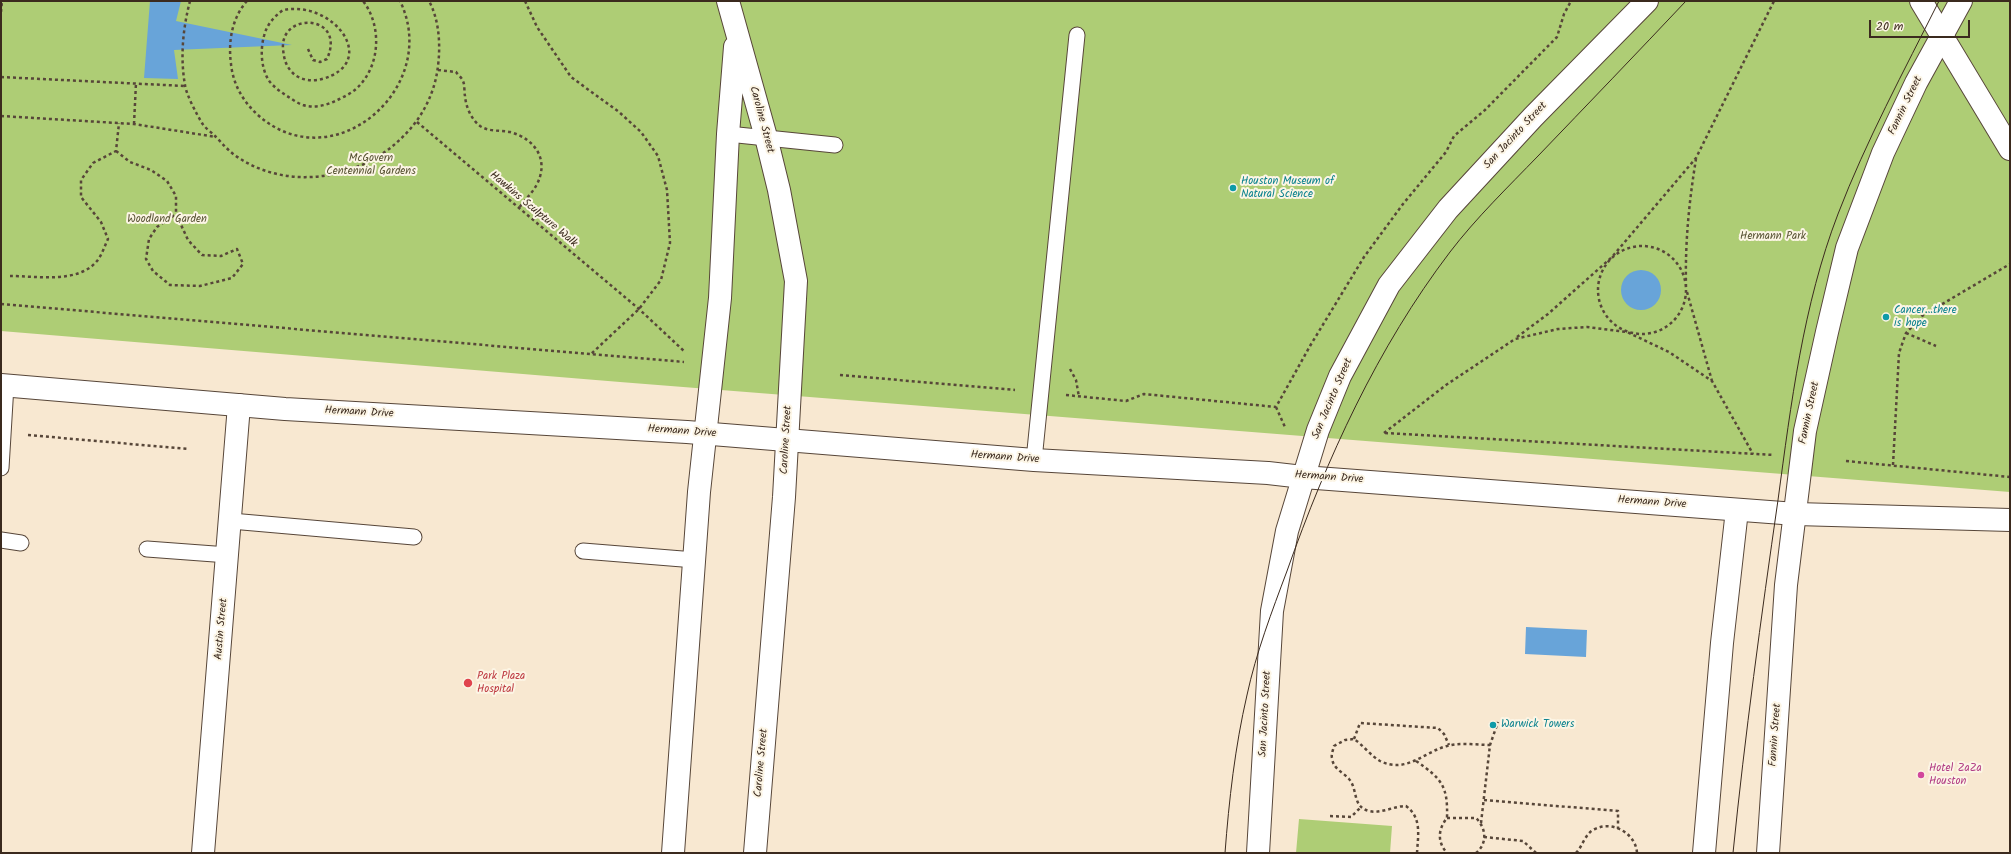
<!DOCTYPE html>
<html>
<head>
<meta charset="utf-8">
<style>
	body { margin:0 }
	#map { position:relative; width:2011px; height:854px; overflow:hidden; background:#f8e8d1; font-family:Kalam,sans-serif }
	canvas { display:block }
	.frame { position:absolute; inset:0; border:2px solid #3b2a1e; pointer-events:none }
	.scale { position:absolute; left:1869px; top:20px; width:101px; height:18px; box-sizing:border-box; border:2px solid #3b2a1e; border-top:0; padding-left:5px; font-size:12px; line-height:14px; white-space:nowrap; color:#3b2a1e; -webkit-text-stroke:3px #fcf5e5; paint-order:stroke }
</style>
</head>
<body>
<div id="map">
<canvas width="2011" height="854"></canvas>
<div class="frame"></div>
<div class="scale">20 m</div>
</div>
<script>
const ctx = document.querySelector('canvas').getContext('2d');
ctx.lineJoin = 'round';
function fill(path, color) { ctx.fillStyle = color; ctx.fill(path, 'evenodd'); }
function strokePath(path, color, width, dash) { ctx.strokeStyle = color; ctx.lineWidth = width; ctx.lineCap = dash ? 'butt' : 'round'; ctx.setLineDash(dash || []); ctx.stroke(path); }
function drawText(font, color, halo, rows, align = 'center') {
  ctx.font = font + ' Kalam,sans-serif'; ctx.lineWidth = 4; ctx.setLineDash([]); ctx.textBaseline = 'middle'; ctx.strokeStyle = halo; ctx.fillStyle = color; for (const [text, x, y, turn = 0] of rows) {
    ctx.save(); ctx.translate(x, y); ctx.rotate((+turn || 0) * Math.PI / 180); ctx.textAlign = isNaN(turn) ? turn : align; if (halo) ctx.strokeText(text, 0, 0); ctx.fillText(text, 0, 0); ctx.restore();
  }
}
fill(new Path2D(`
	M 1,1 L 2010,1 L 2010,492 L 620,382 L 1,331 Z
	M 1299,819 L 1392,826 L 1390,853 L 1296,853 Z`), '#aecd75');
fill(new Path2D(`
	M 150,1 L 181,1 L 176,21 L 292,45 L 174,50 L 178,79 L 144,78 Z
	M1621 290a20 20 0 1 1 40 0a20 20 0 1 1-40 0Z
	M 1526,627 L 1587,630 L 1586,657 L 1525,654 Z`), '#68a4d9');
const lane = new Path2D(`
	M 728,134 L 835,145
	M 1034,460 L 1077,35
	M 1,468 L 6,385
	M 231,521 L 414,537
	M 1,540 L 21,543
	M 147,549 L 228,555
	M 583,551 L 695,560`);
const street = new Path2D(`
	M 728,1 L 766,137 L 779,190 L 796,281 L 784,497 L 755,853
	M 203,853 L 239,405
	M 673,853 L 699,492 L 720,298 L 728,134 L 735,47`);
const secondary = new Path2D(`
	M 1921,1 L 2010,149
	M 1,385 L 285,409 L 687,432 L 1034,460 L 1268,473 L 1303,477 L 1796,514 L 2010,520`);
const primary = new Path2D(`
	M 1258,853 L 1272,611 L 1287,531 L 1318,430 L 1340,376 L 1389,285 L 1448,209 L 1533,117 L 1647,1
	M 1704,853 L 1722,643 L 1737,510
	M 1768,853 L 1786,585 L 1805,431 L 1827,332 L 1847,248 L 1883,153 L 1916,83 L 1961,1`);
strokePath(lane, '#574639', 17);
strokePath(street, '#574639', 24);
strokePath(secondary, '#574639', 24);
strokePath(primary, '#574639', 24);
strokePath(new Path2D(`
	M 190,1 C 183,28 180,57 185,85 C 186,94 197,115 202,123 C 205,128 211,132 215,136 C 223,144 229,152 239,158 C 285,188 346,181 389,149 C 413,130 429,108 436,78 C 441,54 441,23 429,1
	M 247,1 C 232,18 228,41 231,64 C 233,84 243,102 259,116 C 334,181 442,87 400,1
	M 525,1 L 537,27 L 571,77 L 619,112 L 641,132 L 658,156 L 667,190 L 670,243 L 661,280 L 639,309 L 590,355
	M 1,12 L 2,1
	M 308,49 L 313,60 L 320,62 L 327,59 C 347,14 280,11 283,49 C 284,58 285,64 291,71 C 298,80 312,82 322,79 C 380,63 335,0 283,10 C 274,17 267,24 264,36 C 260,50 261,70 270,82 C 275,88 281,92 287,96 C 292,99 297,103 303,105 C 313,108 325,106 335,101 C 344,97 354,92 360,85 C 381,62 381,24 363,1
	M 438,70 L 456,72 C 458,75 462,78 463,81 C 465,85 464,92 465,96 C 466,107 471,119 480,126 C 489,132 500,130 510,132 C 536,139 550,161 536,186 C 532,193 524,201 519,208
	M 1,77 L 185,86
	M 1,116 L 134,124 L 216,137
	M 417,122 L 639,309 L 685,352
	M 134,124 L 136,83
	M 116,151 L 130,162 L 151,170 L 167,181 L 176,196 L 176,214 L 188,240 L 202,255 L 221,256 L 237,249 L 243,264 L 232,278 L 200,286 L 170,285 L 153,271 L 146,259 L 149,239 L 157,227 L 176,214
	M1598 290a44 44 0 1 1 88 0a44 44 0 1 1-88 0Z
	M 10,276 C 36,276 78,284 97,261 C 102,255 105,245 108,239 L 101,222 L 81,197 L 81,180 L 93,163 L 116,151 L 119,123
	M 1686,287 C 1685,242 1689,202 1696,159
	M 1687,292 L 1712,381
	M 1,304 L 684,362
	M 1906,333 L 1936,346
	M 1517,337 L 1548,314 L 1612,257 L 1696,158 L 1774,1
	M 1070,369 L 1076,380 L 1079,397
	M 840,375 L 1015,390
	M 1066,395 L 1126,401 L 1144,394 L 1276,407 L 1310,346 L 1364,257 L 1403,204 L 1446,152 L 1454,136 L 1485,110 L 1557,37 L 1564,14 L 1571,1
	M 1276,407 L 1285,427
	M 1384,433 L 1446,385 L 1515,339 L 1558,329 L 1587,327 L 1627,332 L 1669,352 L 1712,381 L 1753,454
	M 1385,433 L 1774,455
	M 28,435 L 188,449
	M 1846,461 L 2010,477
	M 1893,465 L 1899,353 L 1906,333 L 1922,316 L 2010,264
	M 1354,739 L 1360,723 L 1438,728 L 1444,734 L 1449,745
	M 1416,761 C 1442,779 1448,786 1447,818 C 1438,829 1437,842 1447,853
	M 1484,800 L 1618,811 L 1618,829
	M 1330,816 L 1351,817 L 1361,807
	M 1447,818 L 1476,818 C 1486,828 1488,843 1476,853
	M 1481,823 L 1490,745 L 1498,722
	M 1484,837 L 1523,841 L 1536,853
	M 1417,853 C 1418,835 1422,818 1406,806 C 1394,806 1381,814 1369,811 C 1352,807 1358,789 1349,779 C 1343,772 1333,769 1332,758 C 1331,755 1333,750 1334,746 L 1345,740 L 1354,739 C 1363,745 1371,756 1380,761 C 1406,774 1424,752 1447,746 C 1461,742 1476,745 1490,745
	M 1576,853 C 1583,846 1585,833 1595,829 C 1613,820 1636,834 1637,853`), '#574639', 2.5, [3, 3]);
strokePath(lane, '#fff', 15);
strokePath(street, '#fff', 22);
strokePath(secondary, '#fff', 22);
strokePath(primary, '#fff', 22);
strokePath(new Path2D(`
	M 1225,853 C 1229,800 1235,747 1247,695 C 1256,653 1272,611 1287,571 C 1327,458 1377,348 1450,252 C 1476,218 1508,187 1538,156 C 1587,105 1637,53 1686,1
	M 1733,853 C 1745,735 1761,618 1778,500 C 1791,404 1803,305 1838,214 C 1866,141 1904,71 1939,1`), '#3b2a1e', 1);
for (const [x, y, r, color] of [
	[1233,188,4,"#0f9aa8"],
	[1886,317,4,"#0f9aa8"],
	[468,683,5,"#e0444e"],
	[1493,725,4,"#0f9aa8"],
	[1921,775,4,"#d1479c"]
]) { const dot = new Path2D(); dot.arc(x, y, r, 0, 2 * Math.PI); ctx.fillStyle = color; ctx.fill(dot); strokePath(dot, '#fcf5e5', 1.5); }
drawText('11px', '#3b2a1e', '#fcf5e5', [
	["Fannin Street",1906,106,-64],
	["Caroline Street",761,120,75],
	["San Jacinto Street",1516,136,-47],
	["Hawkins Sculpture Walk",533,210,40],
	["San Jacinto Street",1333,399,-67],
	["Hermann Drive",359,413,3],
	["Fannin Street",1810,413,-78],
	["Hermann Drive",682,432,4],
	["Caroline Street",787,440,-87],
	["Hermann Drive",1005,458,4],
	["Hermann Drive",1329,478,4],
	["Hermann Drive",1652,503,4],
	["Austin Street",222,629,-85],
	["San Jacinto Street",1266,714,-87],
	["Fannin Street",1776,735,-86],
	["Caroline Street",762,763,-85]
]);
drawText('11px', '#585334', '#fcf5e5', [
	["McGovern",371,159],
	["Centennial Gardens",371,172],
	["Woodland Garden",167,220],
	["Hermann Park",1773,237]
]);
drawText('11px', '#0d838f', '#fcf5e5', [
	["Houston Museum of",1241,182],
	["Natural Science",1241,195],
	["Cancer...there",1894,311],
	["is hope",1894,324],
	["Warwick Towers",1501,725]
], 'left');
drawText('11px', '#be3a42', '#fcf5e5', [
	["Park Plaza",477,677],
	["Hospital",477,690]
], 'left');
drawText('11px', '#b23c85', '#fcf5e5', [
	["Hotel ZaZa",1929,769],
	["Houston",1929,782]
], 'left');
</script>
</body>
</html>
